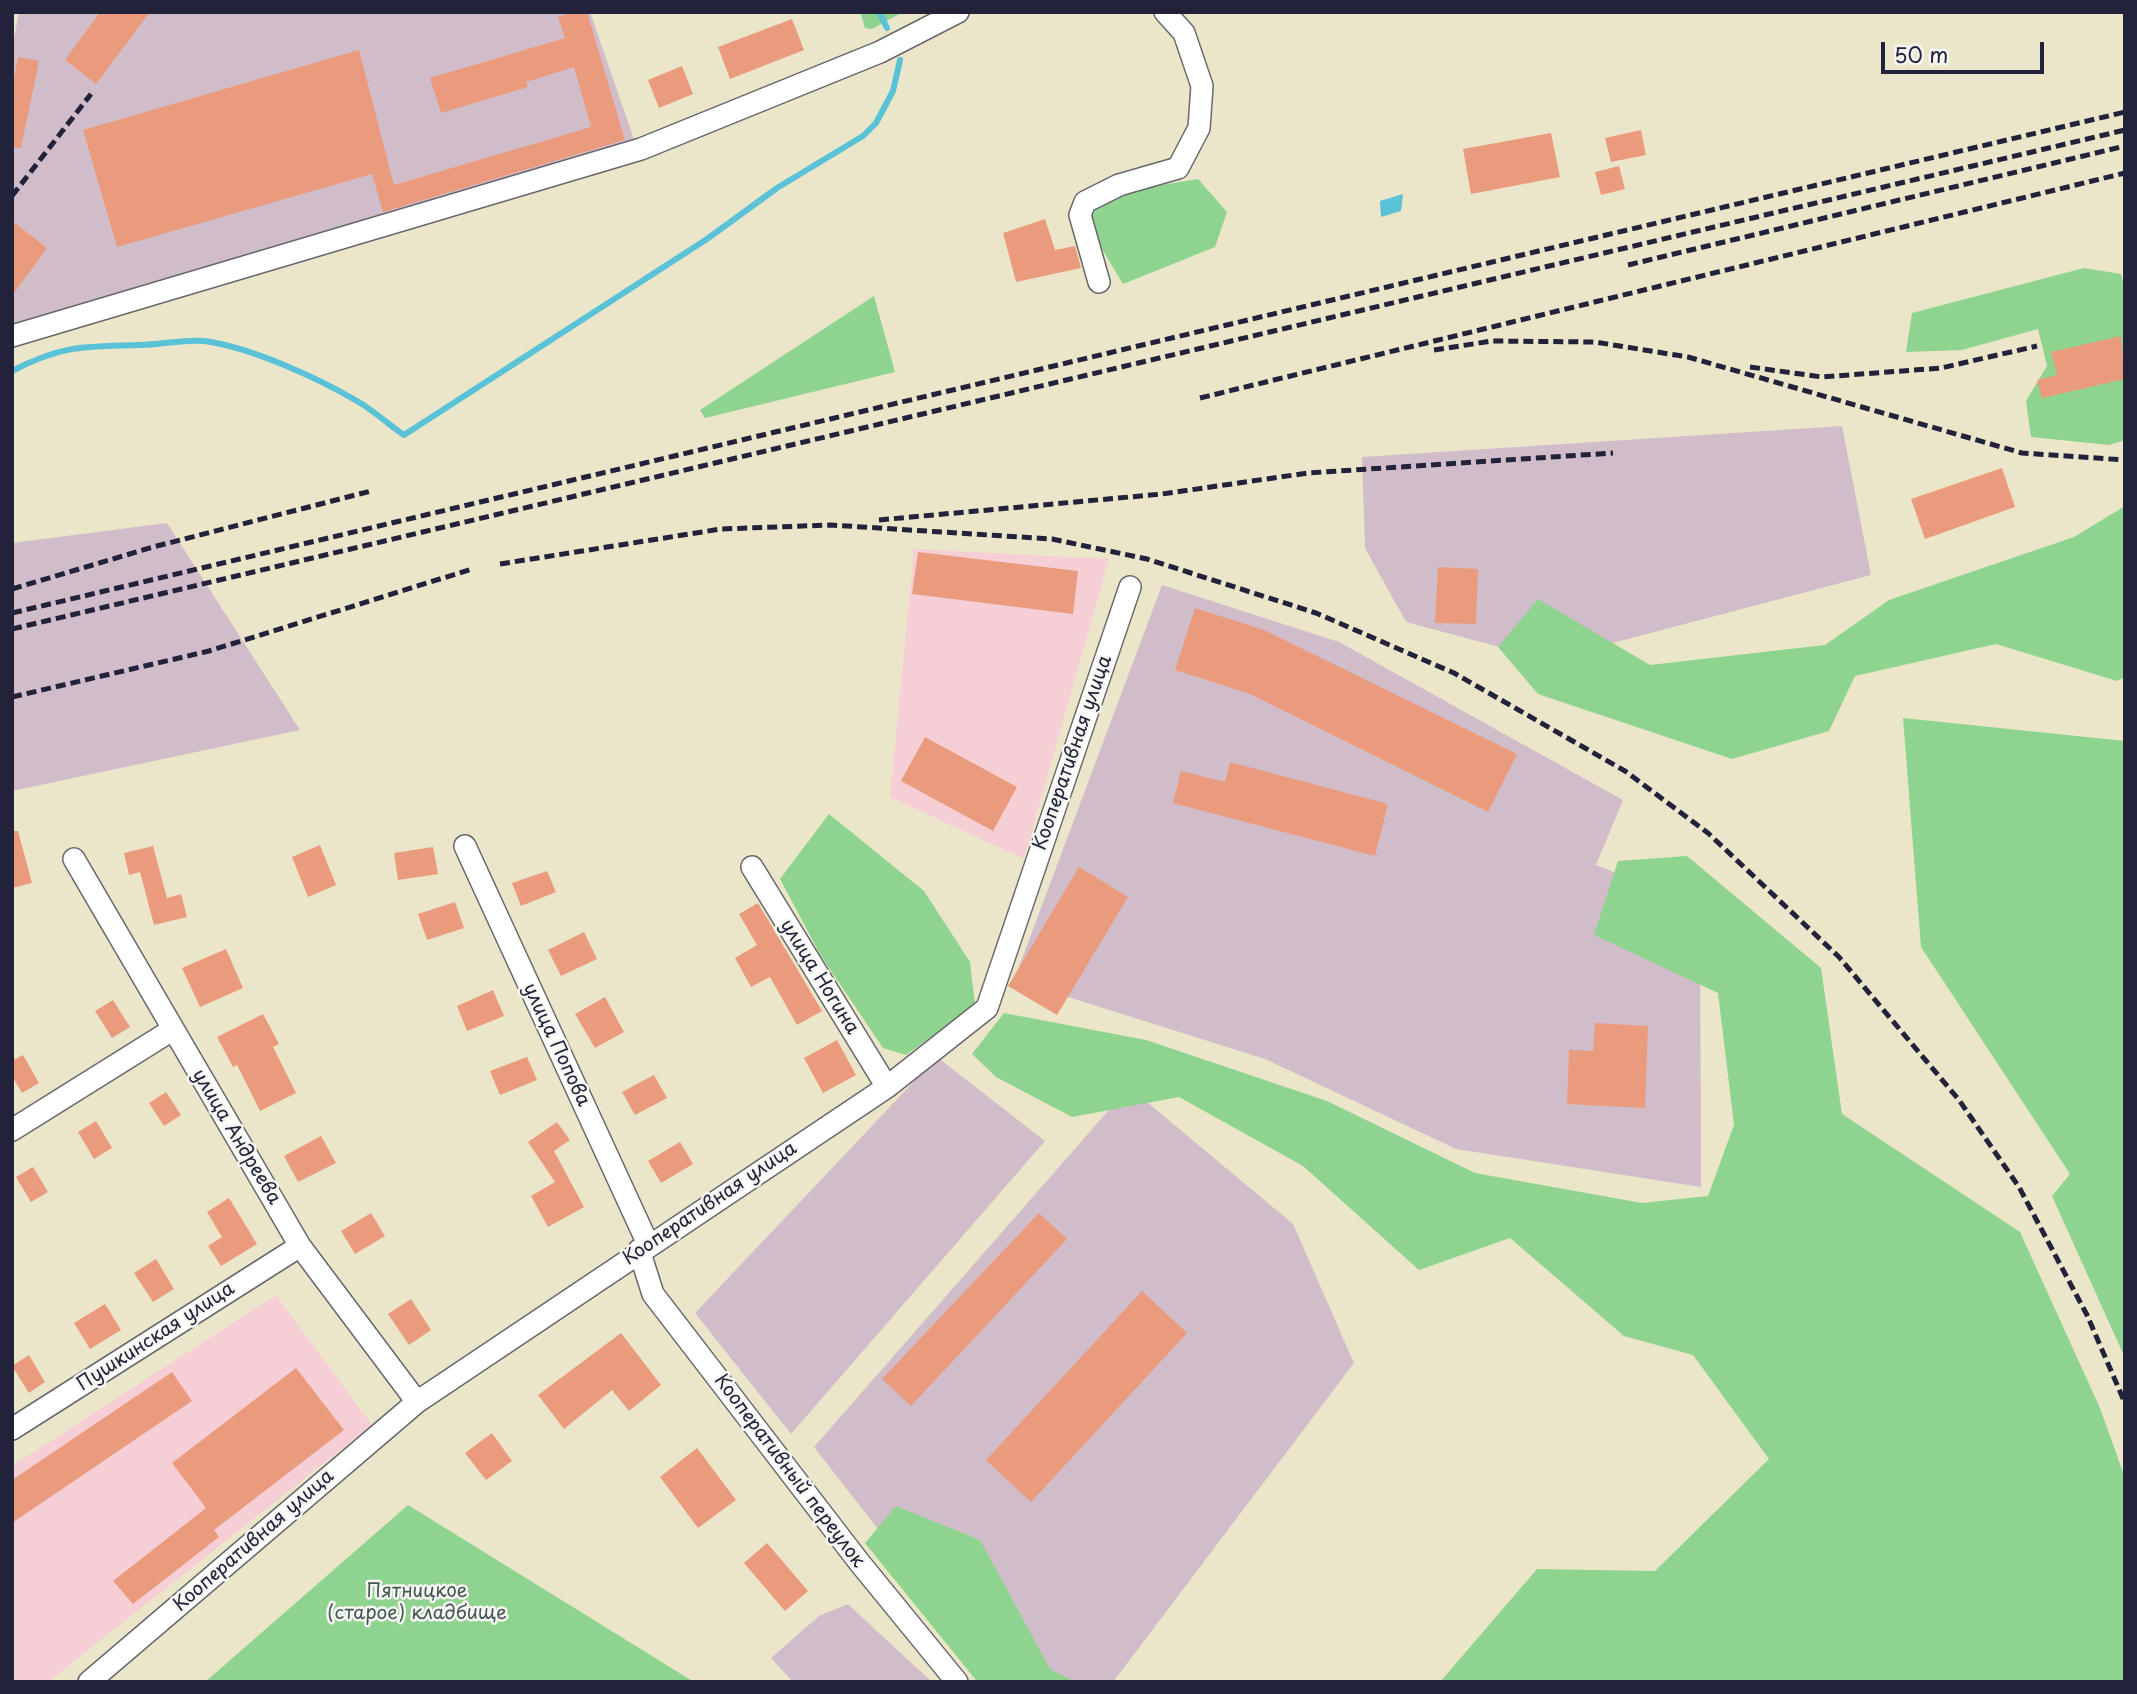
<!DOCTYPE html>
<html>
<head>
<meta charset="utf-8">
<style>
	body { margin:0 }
	#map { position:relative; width:2137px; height:1694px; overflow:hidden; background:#ebe6ca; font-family:"Playpen Sans",sans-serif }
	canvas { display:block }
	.frame { position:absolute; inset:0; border:14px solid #22223b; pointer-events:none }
	.scale { position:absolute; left:1881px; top:42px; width:163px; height:32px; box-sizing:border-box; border:4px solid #22223b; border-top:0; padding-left:9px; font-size:21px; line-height:24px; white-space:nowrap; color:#22223b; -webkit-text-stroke:5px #f6f6f2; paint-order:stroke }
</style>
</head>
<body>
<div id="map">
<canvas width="2137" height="1694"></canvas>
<div class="frame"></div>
<div class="scale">50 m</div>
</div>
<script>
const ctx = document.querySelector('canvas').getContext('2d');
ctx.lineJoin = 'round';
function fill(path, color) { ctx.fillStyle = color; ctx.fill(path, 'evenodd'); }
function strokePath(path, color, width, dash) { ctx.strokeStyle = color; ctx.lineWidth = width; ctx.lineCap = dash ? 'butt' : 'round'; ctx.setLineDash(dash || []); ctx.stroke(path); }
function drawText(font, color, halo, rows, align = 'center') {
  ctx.font = font + ' "Playpen Sans",sans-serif'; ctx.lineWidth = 5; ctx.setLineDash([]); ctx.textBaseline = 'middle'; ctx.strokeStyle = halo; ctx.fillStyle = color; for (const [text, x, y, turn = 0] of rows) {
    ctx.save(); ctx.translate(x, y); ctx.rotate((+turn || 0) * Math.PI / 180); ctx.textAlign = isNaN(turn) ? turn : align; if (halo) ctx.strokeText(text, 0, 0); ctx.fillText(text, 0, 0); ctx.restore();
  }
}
fill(new Path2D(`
	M 914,549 L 1109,559 L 1024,859 L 890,797 Z
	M 276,1295 L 372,1425 L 48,1682 L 12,1682 L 12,1466 Z`), '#f6cfd6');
fill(new Path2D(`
	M 19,12 L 590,12 L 636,145 L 12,326 L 12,50 Z
	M 1842,426 L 1871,575 L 1548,660 L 1406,622 L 1365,548 L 1362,457 Z
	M 167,523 L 300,730 L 12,791 L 12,543 Z
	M 1162,585 L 1339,642 L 1623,800 L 1596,865 L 1700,907 L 1701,1187 L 1456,1149 L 1265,1059 L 1014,980 Z
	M 937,1057 L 1045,1141 L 791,1434 L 695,1313 Z
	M 1129,1087 L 1293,1224 L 1354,1363 L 1113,1682 L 997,1682 L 814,1447 Z
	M 848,1604 L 907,1659 L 932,1682 L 793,1682 L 771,1658 L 819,1616 Z`), '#d1bdc9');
fill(new Path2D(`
	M 860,12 L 903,12 L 872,29 L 865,28 Z
	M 1198,179 L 1227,212 L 1215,247 L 1123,284 L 1096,239 L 1091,209 L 1143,188 Z
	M 2084,268 L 2121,274 L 2125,292 L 2125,440 L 2109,445 L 2031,437 L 2026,401 L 2047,366 L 2038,329 L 1962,350 L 1906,352 L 1912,313 Z
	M 874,296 L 895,372 L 705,418 L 700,410 Z
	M 2125,506 L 2125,677 L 2117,681 L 1996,644 L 1855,676 L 1829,731 L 1732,759 L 1538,694 L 1498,647 L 1538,599 L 1650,665 L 1825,645 L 1889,600 L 2074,537 Z
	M 1903,718 L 2125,741 L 2125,1358 L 2052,1196 L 2070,1174 L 1921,947 Z
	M 829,814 L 924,891 L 970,962 L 975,1005 L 906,1055 L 883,1048 L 821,956 L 780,879 Z
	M 1687,856 L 1821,968 L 1842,1114 L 2020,1232 L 2100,1408 L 2125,1478 L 2125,1682 L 1440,1682 L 1537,1569 L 1655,1571 L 1769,1459 L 1693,1355 L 1624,1336 L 1510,1238 L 1419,1270 L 1303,1166 L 1179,1097 L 1072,1117 L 996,1077 L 972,1054 L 1004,1013 L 1146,1040 L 1327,1101 L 1475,1173 L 1642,1203 L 1708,1196 L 1734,1125 L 1718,993 L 1594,935 L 1618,861 Z
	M 408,1505 L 694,1682 L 205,1682 Z
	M 896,1506 L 980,1540 L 1050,1669 L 1075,1682 L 978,1682 L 975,1679 L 865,1543 Z`), '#8fd48e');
fill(new Path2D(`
	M 1403,194 L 1401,211 L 1381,217 L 1380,201 Z`), '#5ac2d7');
strokePath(new Path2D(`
	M 879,12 L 887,28
	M 12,371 C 62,345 86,346 140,345 C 159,345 186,339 204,341 C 250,347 316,377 357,401 C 373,410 388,424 404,435 L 707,239 L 777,188 L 863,136 L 876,123 L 893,91 L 900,60`), '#5ac2d7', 6);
fill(new Path2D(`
	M 100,12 L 150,12 L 96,84 L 65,60 Z
	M 572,12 L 587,12 L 625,140 L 383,212 L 372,174 L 117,247 L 83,130 L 359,50 L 394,185 L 591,127 L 574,67 L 526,82 L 528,87 L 441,113 L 430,78 L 565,38 L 558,17 Z
	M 792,19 L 804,50 L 730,79 L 718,47 Z
	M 18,57 L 39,61 L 21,148 L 12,147 L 12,89 Z
	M 682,66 L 693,94 L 659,108 L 648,80 Z
	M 1641,130 L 1646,155 L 1611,162 L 1605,138 Z
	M 1551,133 L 1560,177 L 1471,194 L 1463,149 Z
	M 1619,166 L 1625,189 L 1601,195 L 1595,172 Z
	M 1045,219 L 1055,250 L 1075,246 L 1081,268 L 1016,282 L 1003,233 Z
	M 12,221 L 47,248 L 12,296 Z
	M 2121,336 L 2125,379 L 2042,398 L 2037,380 L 2057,375 L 2051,352 Z
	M 2002,468 L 2015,507 L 1925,539 L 1911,499 Z
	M 918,552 L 1078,571 L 1073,614 L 912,594 Z
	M 1438,567 L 1478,569 L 1476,624 L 1435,623 Z
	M 1195,608 L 1264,630 L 1517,754 L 1488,812 L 1250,694 L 1175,670 Z
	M 925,737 L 1017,787 L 993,831 L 901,781 Z
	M 1230,762 L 1388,804 L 1375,856 L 1173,803 L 1181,771 L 1225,782 Z
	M 12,831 L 18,831 L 32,883 L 12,888 Z
	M 320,845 L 336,885 L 308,897 L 292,857 Z
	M 153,846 L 167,898 L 181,894 L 187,917 L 154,925 L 140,872 L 129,875 L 124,853 Z
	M 433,847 L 438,874 L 398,880 L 394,853 Z
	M 1079,867 L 1128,897 L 1057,1015 L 1008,986 Z
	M 547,871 L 556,892 L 521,906 L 512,883 Z
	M 455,902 L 464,928 L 427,940 L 418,914 Z
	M 758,903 L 822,1011 L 797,1025 L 770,977 L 751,987 L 735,958 L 757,945 L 739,914 Z
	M 584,932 L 597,959 L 561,976 L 548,950 Z
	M 226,949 L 243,988 L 200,1007 L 182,968 Z
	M 493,990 L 504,1016 L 467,1031 L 457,1006 Z
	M 605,997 L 624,1032 L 595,1048 L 575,1014 Z
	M 113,1000 L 130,1027 L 112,1038 L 95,1011 Z
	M 263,1014 L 279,1044 L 273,1047 L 296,1093 L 260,1111 L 237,1065 L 233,1067 L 217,1037 Z
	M 1595,1023 L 1648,1026 L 1645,1108 L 1567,1104 L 1569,1050 L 1593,1051 Z
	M 837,1040 L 856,1075 L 823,1093 L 804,1058 Z
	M 23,1055 L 39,1083 L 22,1093 L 12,1076 L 12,1061 Z
	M 527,1057 L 537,1080 L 500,1095 L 490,1071 Z
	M 654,1075 L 667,1098 L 635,1115 L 622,1092 Z
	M 166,1092 L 181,1115 L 164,1126 L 149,1103 Z
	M 96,1121 L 112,1148 L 94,1159 L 78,1132 Z
	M 557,1122 L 570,1140 L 554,1151 L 584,1207 L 548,1227 L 531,1196 L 555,1182 L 528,1142 Z
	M 321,1136 L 336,1163 L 298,1182 L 284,1156 Z
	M 680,1142 L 693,1164 L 661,1183 L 648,1161 Z
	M 33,1167 L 48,1192 L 31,1202 L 16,1177 Z
	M 229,1198 L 257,1244 L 221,1266 L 208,1246 L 222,1237 L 207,1212 Z
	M 371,1213 L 385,1236 L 355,1254 L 341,1231 Z
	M 1039,1213 L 1067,1239 L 911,1406 L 882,1379 Z
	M 156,1259 L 174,1289 L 153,1302 L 134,1273 Z
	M 1142,1291 L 1187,1333 L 1031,1502 L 986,1460 Z
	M 411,1299 L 431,1330 L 409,1345 L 388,1314 Z
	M 105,1304 L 121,1330 L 90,1349 L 74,1323 Z
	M 621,1333 L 661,1385 L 629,1411 L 612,1390 L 564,1429 L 538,1395 Z
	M 29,1355 L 45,1382 L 29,1393 L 12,1366 Z
	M 296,1368 L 344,1430 L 214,1530 L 219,1537 L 133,1604 L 113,1581 L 206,1508 L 172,1463 Z
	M 172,1372 L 192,1401 L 12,1523 L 12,1480 Z
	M 492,1433 L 512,1461 L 486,1480 L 465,1453 Z
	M 697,1448 L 736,1500 L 698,1528 L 660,1477 Z
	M 767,1543 L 808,1591 L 785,1611 L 744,1563 Z`), '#eb9b7d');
const street = new Path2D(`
	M 1099,282 L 1080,215 L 1085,202 L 1119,185 L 1178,168 L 1199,128 L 1202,86 L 1184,33 L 1165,12
	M 12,336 L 641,149 L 880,52 L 958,12
	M 465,846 L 648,1244
	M 74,859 L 300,1246 L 417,1402
	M 752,867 L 887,1087
	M 12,1130 L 172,1030
	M 639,1250 L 653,1294 L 859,1562 L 957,1682
	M 12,1429 L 300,1246
	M 89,1682 L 417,1402 L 887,1087 L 987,1008 L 1130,587`);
strokePath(street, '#68676d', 24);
strokePath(street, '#fff', 21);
strokePath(new Path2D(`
	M 12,196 L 91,94
	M 1628,265 L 2125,146
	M 1434,350 L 1492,341 L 1595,342 L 1688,357 L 2022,453 L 2125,460
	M 1750,367 L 1822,377 L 1941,368 L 2037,346
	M 1200,398 L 2125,173
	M 879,520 L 1162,494 L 1308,473 L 1613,453
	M 500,564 L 721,529 L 831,525 L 1052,539 L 1147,559 L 1316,613 L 1454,673 L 1625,771 L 1708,833 L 1839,957 L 1959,1100 L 2019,1187 L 2087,1315 L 2125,1403
	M 12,589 L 153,547 L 371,491
	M 12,613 L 2125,112
	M 12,629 L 2125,130
	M 12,697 L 209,651 L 472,569`), '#22223b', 5, [10, 5]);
drawText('19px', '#22223b', '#f6f6f2', [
	["Кооперативная улица",1073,753,-71],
	["улица Ногина",819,977,58],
	["улица Попова",556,1045,65],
	["улица Андреева",236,1137,59],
	["Кооперативная улица",710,1204,-34],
	["Пушкинская улица",156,1337,-33],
	["Кооперативный переулок",789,1471,53],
	["Кооперативная улица",254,1541,-41]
]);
drawText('19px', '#435754', '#f6f6f2', [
	["Пятницкое",417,1592],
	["(старое) кладбище",417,1614]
]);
</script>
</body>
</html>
